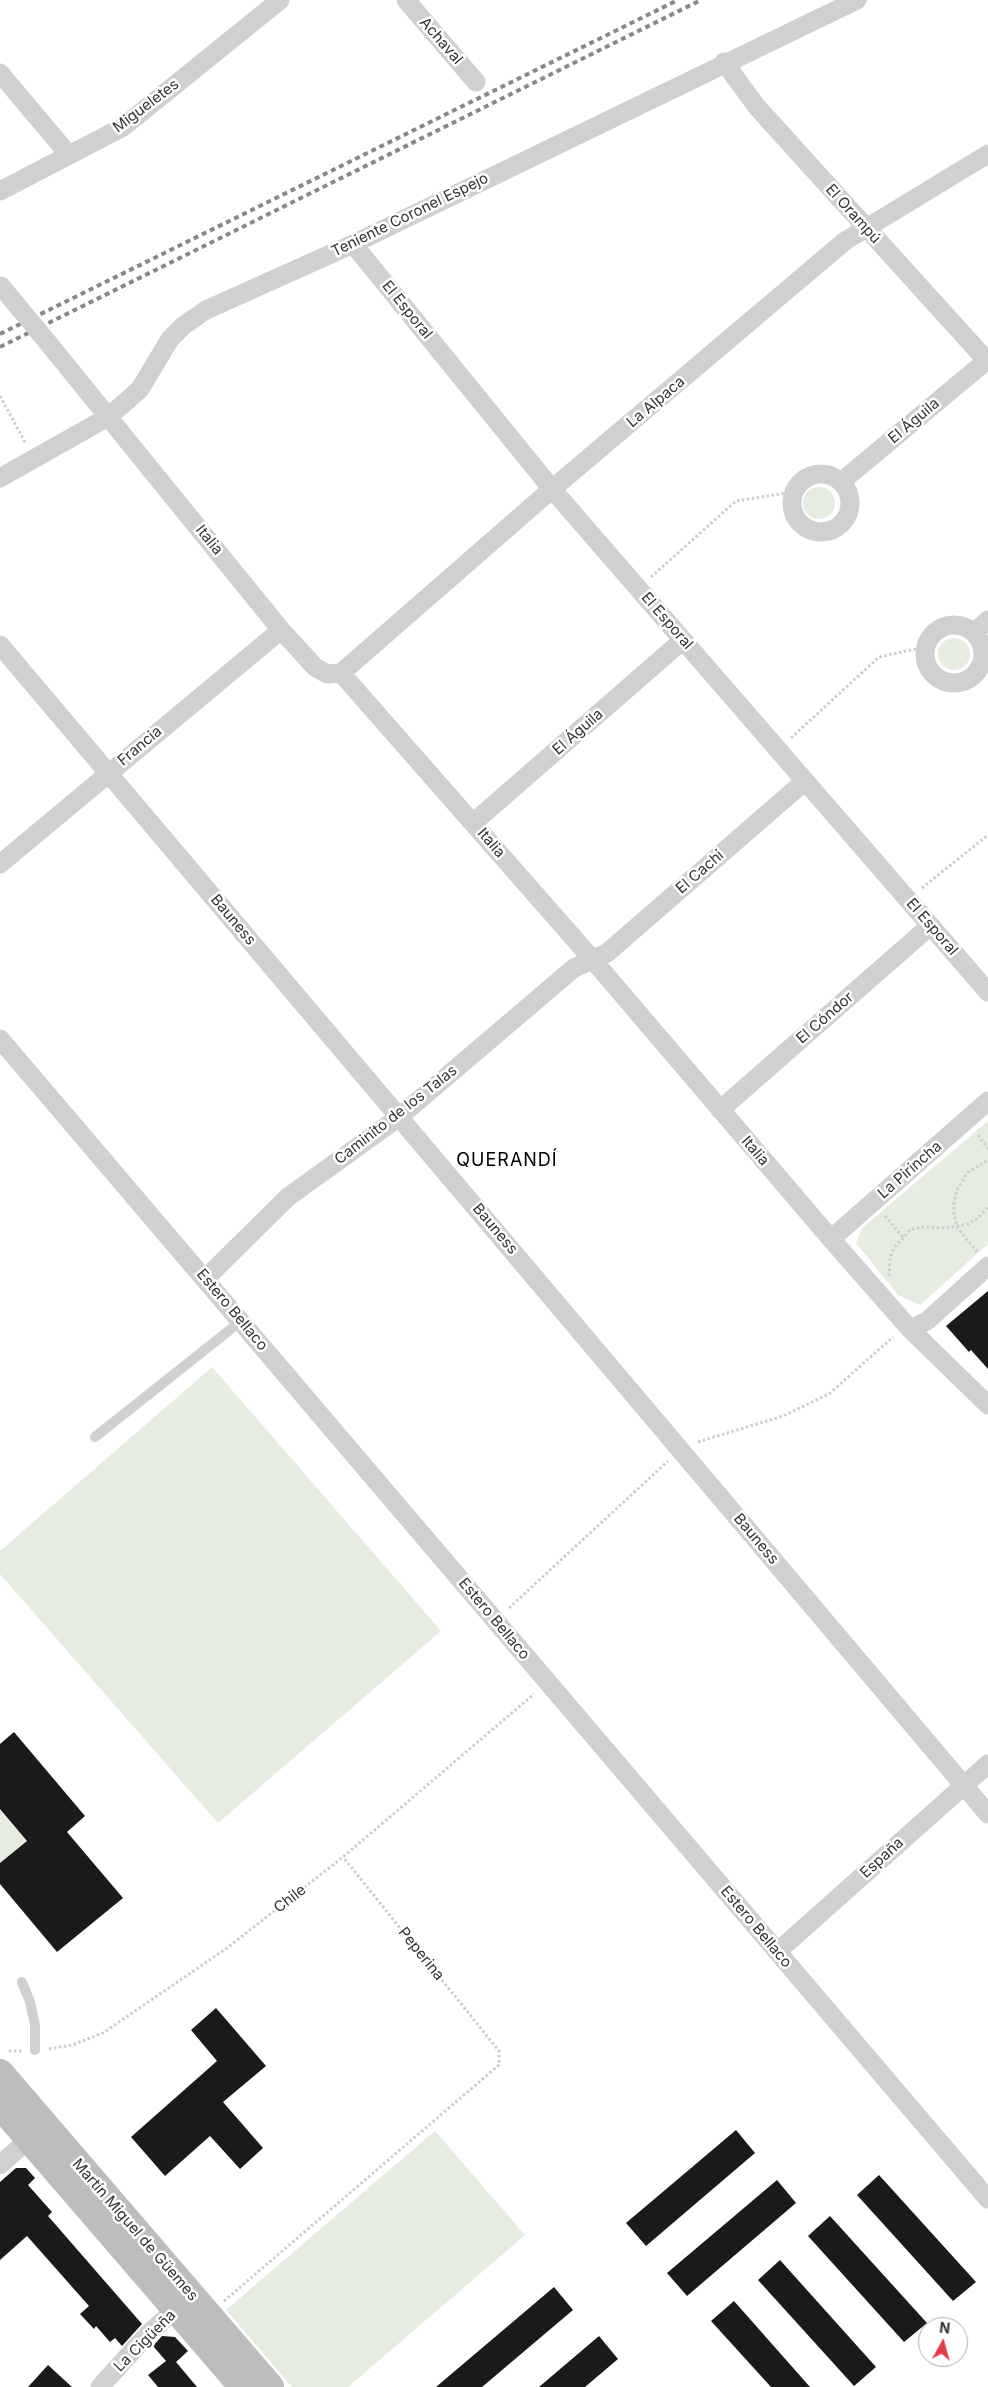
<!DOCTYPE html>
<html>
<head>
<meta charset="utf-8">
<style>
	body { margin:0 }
	#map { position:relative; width:988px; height:2387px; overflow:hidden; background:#fff; font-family:Inter,sans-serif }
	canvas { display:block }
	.north { position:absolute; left:918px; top:2317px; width:50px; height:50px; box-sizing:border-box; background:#fff; border:1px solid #adadad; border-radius:50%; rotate:7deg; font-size:14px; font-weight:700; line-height:20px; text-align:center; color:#333 }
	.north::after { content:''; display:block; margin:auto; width:18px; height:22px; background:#e63946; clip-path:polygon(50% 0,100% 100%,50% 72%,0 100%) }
</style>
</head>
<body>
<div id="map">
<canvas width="988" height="2387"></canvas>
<div class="north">N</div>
</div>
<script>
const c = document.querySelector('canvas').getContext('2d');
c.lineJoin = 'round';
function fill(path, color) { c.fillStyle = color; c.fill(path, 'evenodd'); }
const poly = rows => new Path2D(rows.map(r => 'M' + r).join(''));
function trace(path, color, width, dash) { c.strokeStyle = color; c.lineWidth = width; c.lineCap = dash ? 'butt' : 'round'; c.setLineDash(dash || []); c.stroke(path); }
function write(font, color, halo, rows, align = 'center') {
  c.font = font + ' Inter,sans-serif'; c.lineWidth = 5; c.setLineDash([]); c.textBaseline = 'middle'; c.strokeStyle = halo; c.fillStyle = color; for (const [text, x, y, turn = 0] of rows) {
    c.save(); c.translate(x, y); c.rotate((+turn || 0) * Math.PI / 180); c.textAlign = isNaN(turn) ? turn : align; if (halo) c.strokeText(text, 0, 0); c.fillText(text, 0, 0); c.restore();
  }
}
fill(poly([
	'803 503a16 16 0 1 1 32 0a16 16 0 1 1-32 0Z',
	'938 654a16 16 0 1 1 32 0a16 16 0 1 1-32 0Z',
	[988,1121,988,1244,920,1305,898,1295,856,1243,862,1228],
	[212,1367,441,1631,218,1823,0,1574,0,1551],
	[0,1809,27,1841,0,1863],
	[435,2131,525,2235,348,2387,292,2387,226,2310]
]), '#e6ecdf');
fill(poly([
	[988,1291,988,1369,971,1350,969,1352,946,1326],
	[14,1732,85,1816,67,1832,123,1898,57,1952,0,1884,0,1863,27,1841,0,1809,0,1744],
	[216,2008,266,2066,223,2102,263,2148,240,2169,210,2136,165,2176,131,2137,217,2061,191,2030],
	[736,2130,755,2153,646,2246,626,2223],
	[16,2168,26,2168,35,2178,28,2185,52,2212,48,2216,142,2324,122,2346,115,2338,110,2342,96,2326,94,2329,80,2314,89,2306,27,2236,0,2260,0,2182],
	[879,2175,976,2282,953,2301,857,2195],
	[777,2180,796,2203,687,2296,667,2273],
	[830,2216,927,2323,904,2342,808,2236],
	[780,2260,876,2367,854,2386,758,2280],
	[554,2287,573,2310,482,2387,436,2387],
	[734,2301,810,2387,771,2387,711,2321],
	[162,2336,175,2337,188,2351,176,2362,197,2387,158,2387,148,2375,166,2361,153,2346],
	[599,2336,618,2359,585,2387,539,2387],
	[48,2365,72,2387,28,2387]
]), '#1a1a1a');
trace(poly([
	[0,396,26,444],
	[651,577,736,501,793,492],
	[791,738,879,657,925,647],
	[922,888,988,835],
	[978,1135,988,1149],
	[885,1216,903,1237],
	[977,1252,957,1227,954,1215,954,1204,956,1192,967,1173,988,1160],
	[889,1276,890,1258,894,1248,910,1230,921,1227,946,1228,968,1224,978,1218,988,1207],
	[698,1442,783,1416,829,1394,893,1337],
	[509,1608,668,1461],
	[49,2049,72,2045,103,2033,227,1948,343,1857,534,1694],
	[9,2051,23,2051],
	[224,2301,499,2065,499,2051,343,1857]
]), '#cdcdcd', 3, [2.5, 2.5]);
trace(poly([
	[95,1437,241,1321],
	[22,1982,30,2002,35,2025,35,2050]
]), '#d0d0d0', 10);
trace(poly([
	[406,0,476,82],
	[724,62,757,107,988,362],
	[0,73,69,155],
	[0,191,123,127,280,0],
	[353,244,552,489,988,992],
	[49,344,281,630,315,667,327,674,341,673],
	'792 503a29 29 0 1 1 58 0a29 29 0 1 1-58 0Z',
	[0,478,108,417,129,399,140,389,170,339,183,326,206,310,353,244,857,0],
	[841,482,986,361],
	'925 654a29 29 0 1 1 58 0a29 29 0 1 1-58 0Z',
	[974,633,988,620],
	[0,645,988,1814],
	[341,673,593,960,831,1239,910,1329,988,1405],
	[341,673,552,489,845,241,988,154],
	[473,823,683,640],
	[0,864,281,630],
	[0,1039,988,2199],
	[720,1110,930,926],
	[831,1239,988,1101],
	[205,1279,288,1197,399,1117,574,968,607,953,805,781],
	[910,1329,927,1321,988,1266],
	[777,1952,988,1764],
	[0,2165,38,2131],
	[100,2387,148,2334,185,2301]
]), '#d0d0d0', 19);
trace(poly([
	[0,2073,270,2387],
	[0,2105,243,2387]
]), '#bdbdbd', 28);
trace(poly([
	[0,334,678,0],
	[0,347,701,0]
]), '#888', 4, [5, 4]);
trace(poly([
	[1,286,49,344]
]), '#d0d0d0', 19);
write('15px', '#333', '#fff', [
	["Achaval",441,41,49],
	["Migueletes",146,106,-37],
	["El Orampú",853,214,48],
	["Teniente Coronel Espejo",410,215,-26],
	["El Esporal",407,310,51],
	["La Alpaca",656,402,-40],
	["El Águila",914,421,-40],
	["Italia",209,540,51],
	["El Esporal",667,621,49],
	["El Águila",578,732,-41],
	["Francia",140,746,-40],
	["Italia",491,843,49],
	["El Cachi",700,872,-41],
	["Bauness",233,920,50],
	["El Esporal",932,927,49],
	["El Cóndor",825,1018,-41],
	["Caminito de los Talas",396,1115,-38],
	["Italia",755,1151,49],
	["La Pirincha",910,1170,-41],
	["Bauness",495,1229,50],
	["Estero Bellaco",232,1310,50],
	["Bauness",756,1539,50],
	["Estero Bellaco",494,1619,50],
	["España",882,1858,-42],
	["Chile",290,1899,-38],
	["Estero Bellaco",756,1927,50],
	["Peperina",421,1954,51],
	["Martín Miguel de Güemes",135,2230,49],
	["La Cigüeña",145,2341,-45]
]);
c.letterSpacing = '1px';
write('18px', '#000', '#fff', [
	["QUERANDÍ",507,1161]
]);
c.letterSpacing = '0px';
</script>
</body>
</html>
